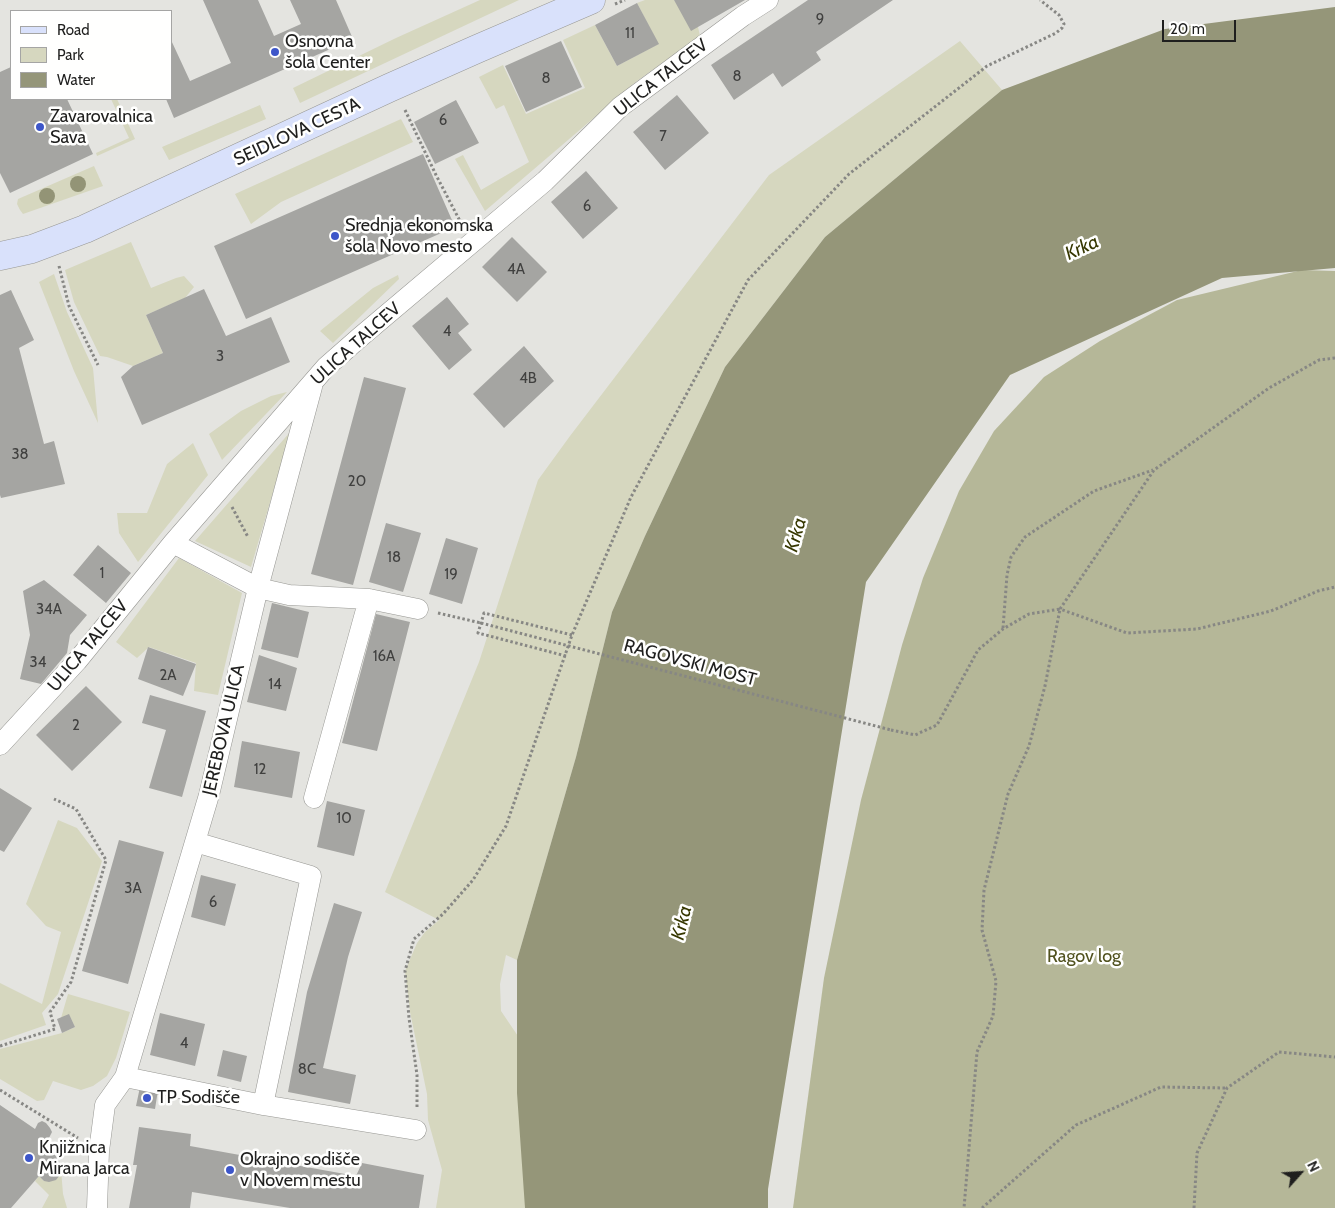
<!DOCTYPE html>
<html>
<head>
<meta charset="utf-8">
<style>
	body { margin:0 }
	#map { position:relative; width:1335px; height:1208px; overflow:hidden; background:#e4e4e0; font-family:Cabin,sans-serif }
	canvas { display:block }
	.legend { position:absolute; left:10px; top:10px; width:162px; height:90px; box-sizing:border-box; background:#fffffe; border:1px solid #a5a5a4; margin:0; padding:6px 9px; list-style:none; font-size:15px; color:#1f1f1e }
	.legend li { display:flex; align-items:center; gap:10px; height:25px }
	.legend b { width:25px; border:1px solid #a5a5a4 }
	.north { position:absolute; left:1275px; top:1148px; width:50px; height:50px; -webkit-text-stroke:4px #fffffe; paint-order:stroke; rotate:64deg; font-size:14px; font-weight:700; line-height:20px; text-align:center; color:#1f1f1e }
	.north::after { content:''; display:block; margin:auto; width:18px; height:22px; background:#1f1f1e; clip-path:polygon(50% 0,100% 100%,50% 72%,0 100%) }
	.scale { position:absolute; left:1162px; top:20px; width:74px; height:22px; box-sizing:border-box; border:2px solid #1f1f1e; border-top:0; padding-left:6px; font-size:15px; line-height:18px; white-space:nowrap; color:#1f1f1e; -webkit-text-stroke:4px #fffffe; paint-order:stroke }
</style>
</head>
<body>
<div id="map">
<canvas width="1335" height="1208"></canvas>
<ul class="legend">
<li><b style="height:6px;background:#d9e1fb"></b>Road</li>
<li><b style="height:14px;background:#d6d7bf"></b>Park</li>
<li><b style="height:14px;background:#959679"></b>Water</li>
</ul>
<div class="north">N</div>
<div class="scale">20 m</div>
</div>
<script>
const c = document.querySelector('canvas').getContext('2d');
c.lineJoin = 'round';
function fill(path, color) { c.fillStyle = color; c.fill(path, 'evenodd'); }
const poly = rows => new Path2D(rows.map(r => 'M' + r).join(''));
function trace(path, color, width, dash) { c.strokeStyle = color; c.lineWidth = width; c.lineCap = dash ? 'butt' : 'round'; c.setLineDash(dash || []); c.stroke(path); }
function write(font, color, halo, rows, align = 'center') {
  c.font = font + ' Cabin,sans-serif'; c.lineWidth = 5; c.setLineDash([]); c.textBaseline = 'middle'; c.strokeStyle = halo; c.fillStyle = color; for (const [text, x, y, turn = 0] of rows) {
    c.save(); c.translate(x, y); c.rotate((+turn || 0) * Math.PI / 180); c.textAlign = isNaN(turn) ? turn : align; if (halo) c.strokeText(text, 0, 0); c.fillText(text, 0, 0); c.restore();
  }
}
fill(poly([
	[480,0,519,0,300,103,293,88,396,38],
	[645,0,674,0,698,27,700,36,637,81,485,211,455,159,463,155,481,190,529,162,504,105,496,109,479,77,503,65,526,114,585,88,563,40,595,25,617,66,658,44,637,3],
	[960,41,1002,90,825,237,725,367,645,536,612,612,576,757,517,960,506,955,500,984,501,1011,522,1042,528,1208,436,1208,442,1170,428,1120,427,1094,410,1012,405,971,417,943,425,932,439,920,385,892,479,662,538,480,570,436,769,175],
	[111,99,117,99,135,139,97,156,96,153,129,138],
	[260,105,266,119,169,160,162,147],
	[401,119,413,142,281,202,251,224,235,194],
	[94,166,103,186,23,214,20,210,17,204,18,199],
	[131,242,151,288,176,278,184,276,194,287,185,298,146,315,163,353,133,366,107,357,100,356,74,302,65,270],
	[54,274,67,312,93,368,98,423,74,371,39,282],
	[398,275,399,279,333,343,320,331,373,288],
	[287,392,222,460,209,434,241,411,271,396],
	[291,431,251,567,195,541],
	[193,443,208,475,138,562,119,533,117,513,147,513,167,464],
	[179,558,242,593,218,695,194,691,196,663,149,647,137,658,116,642],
	[58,820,77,828,102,861,58,994,42,1013,46,1025,0,1041,0,983,42,1004,61,932,46,926,26,904],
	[68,994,130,1012,116,1058,107,1076,93,1086,81,1090,53,1081,44,1100,37,1101,0,1079,0,1049,62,1033,75,1027,69,1015,61,1018],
	[61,1169,63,1194,67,1208,42,1208,49,1195,35,1181,39,1176,44,1181]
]), '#d6d7bf');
fill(poly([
	[1302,270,1335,271,1335,1208,793,1208,824,978,861,800,902,645,923,578,959,491,994,431,1044,377,1100,341,1177,300]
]), '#b5b798');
fill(poly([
	[1335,7,1335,268,1222,278,1010,375,866,582,768,1189,768,1208,525,1208,517,1093,517,960,576,757,612,612,645,536,725,367,825,237,1002,90,1165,29]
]), '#959679');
fill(poly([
	[203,0,258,0,274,36,301,24,290,0,336,0,353,39,174,118,166,99,171,99,171,40,190,81,231,63],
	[674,0,745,0,691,31],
	[808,0,893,0,816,52,821,60,782,87,773,73,734,100,711,65],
	[637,3,659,44,617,66,595,25],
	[561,41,582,87,526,112,505,66],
	[11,67,11,99,67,99,93,154,10,193,0,173,0,72],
	[677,95,709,133,665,170,633,132],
	[456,100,479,143,435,164,414,122],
	[423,154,455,227,246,319,214,246],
	[586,171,618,208,583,239,551,202],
	[512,237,547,272,517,302,482,267],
	[204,289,226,336,271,317,290,362,142,425,121,377,133,366,163,353,146,315],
	[11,290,34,340,19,348,44,444,54,441,65,484,1,498,0,495,0,295],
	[447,297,469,324,458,333,472,350,449,370,412,326],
	[524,346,554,381,504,428,473,394],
	[364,377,406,388,353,585,311,574],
	[386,523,421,533,403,592,369,582],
	[446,538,478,548,462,604,429,594],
	[98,545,131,573,106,603,73,575],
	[44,580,87,615,70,635,67,653,41,684,20,679,30,635,23,591],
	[272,603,309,612,298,658,261,649],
	[376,614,410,622,377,751,342,743],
	[148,647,196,664,183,696,138,679],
	[259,655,297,668,286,711,247,702],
	[86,686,122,722,72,771,36,735],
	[150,695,206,711,182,797,149,788,166,730,142,723],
	[242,741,300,752,292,798,234,787],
	[0,788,32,808,4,852,0,850],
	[327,801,365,810,354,856,317,847],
	[119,840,164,852,128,984,82,971],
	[201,875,236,884,225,926,191,917],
	[334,903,362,912,348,957,323,1068,356,1075,350,1104,288,1092,307,992],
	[160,1013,205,1024,195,1066,150,1055],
	[69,1014,75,1027,62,1033,57,1019],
	[223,1050,247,1056,241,1082,217,1076],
	[140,1087,158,1090,155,1109,136,1106],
	[0,1105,35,1129,38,1123,42,1121,46,1123,50,1128,52,1132,48,1140,42,1143,46,1151,50,1152,55,1155,59,1161,61,1169,60,1175,56,1180,49,1182,44,1181,39,1176,11,1208,0,1208],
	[139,1127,191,1134,190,1146,356,1176,362,1163,424,1175,419,1208,290,1208,192,1192,190,1208,129,1208,137,1165,133,1165]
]), '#a5a5a2');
const street = poly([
	[173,543,258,588,289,595,369,599,418,609],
	[0,745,77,661,173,543,326,367,359,338,545,181,620,107,743,16,768,0],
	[314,798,369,599],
	[195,842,311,876,263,1105],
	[125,1077,263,1105,416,1130],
	[97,1208,99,1151,105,1105,125,1077,209,795,258,588,312,387]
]);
const secondary = poly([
	[0,256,32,249,85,229,389,88,477,49,591,0]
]);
trace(street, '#979793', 21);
trace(secondary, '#979793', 29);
trace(poly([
	[615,4,625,0],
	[405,110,436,175,461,223],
	[59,266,69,306,98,365],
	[1335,358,1319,360,1269,388,1154,470,1060,609,1127,633,1197,629,1271,611,1318,591,1335,587],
	[232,507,248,537],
	[438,613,481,623],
	[1003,628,1007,575,1011,557,1025,537,1094,491,1153,470],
	[566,656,478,633,484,613,572,635],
	[891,730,915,735,937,725,978,650,1003,629,1029,614,1060,609,1045,686,1029,746,1008,794,984,890,982,930,996,981,993,1016,977,1052,964,1208],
	[0,1046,55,1029,50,1012,71,982,106,860,76,809,54,799],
	[0,1090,78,1138],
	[417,1107,417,1075,409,1018,405,971,414,939,443,914,473,880,506,826,572,635,631,497,748,280,849,174,987,66,1056,33,1062,28,1064,24,1059,15,1040,0],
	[982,1208,1076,1125,1161,1087,1227,1088],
	[1194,1208,1197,1153,1227,1088,1279,1052,1335,1057]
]), '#878784', 3, [2.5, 2.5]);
trace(street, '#fff', 20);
trace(secondary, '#d9e1fb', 28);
trace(poly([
	[481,623,891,730]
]), '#878784', 3, [2.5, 2.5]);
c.fillStyle = '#939476';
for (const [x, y] of [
	[78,184],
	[47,196]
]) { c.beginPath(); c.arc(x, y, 8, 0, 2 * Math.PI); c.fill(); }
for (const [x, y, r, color] of [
	[275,52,5,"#3d56c9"],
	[40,127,5,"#3d56c9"],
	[335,236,5,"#3d56c9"],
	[147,1098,5,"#3d56c9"],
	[29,1158,5,"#3d56c9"],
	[230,1170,5,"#3d56c9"]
]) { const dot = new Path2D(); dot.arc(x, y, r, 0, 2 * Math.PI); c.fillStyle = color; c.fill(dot); trace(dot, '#fffffe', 2); }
write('15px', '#40403f', null, [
	["9",820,20],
	["11",630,34],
	["8",737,77],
	["8",546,79],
	["6",443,121],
	["7",663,137],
	["6",587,207],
	["4A",516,270],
	["4",447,332],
	["3",220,357],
	["4B",528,379],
	["38",20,455],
	["20",357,482],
	["18",394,558],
	["1",102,574],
	["19",451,575],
	["34A",49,610],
	["16A",384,657],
	["34",38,663],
	["2A",168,676],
	["14",275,685],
	["2",76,726],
	["12",260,770],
	["10",344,819],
	["3A",133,889],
	["6",213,903],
	["4",184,1044],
	["8C",307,1070]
]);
write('18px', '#1f1f1e', '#fffffe', [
	["Osnovna",285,42],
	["šola Center",285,63],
	["Zavarovalnica",50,117],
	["Sava",50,138],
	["Srednja ekonomska",345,226],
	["šola Novo mesto",345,247],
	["TP Sodišče",157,1098],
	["Knjižnica",39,1148],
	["Mirana Jarca",39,1169],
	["Okrajno sodišče",240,1160],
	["v Novem mestu",240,1181]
], 'left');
write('18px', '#1f1f1e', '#fffffe', [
	["ULICA TALCEV",661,78,-38],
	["SEIDLOVA CESTA",297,132,-25],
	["ULICA TALCEV",356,344,-42],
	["ULICA TALCEV",88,646,-50],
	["RAGOVSKI MOST",690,663,15],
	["JEREBOVA ULICA",224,730,-77]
]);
write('18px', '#51521f', '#fffffe', [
	["Ragov log",1084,957]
]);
write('italic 19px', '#363700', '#fffffe', [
	["Krka",1082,248,-25],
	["Krka",796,535,-74],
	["Krka",682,923,-76]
]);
</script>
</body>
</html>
